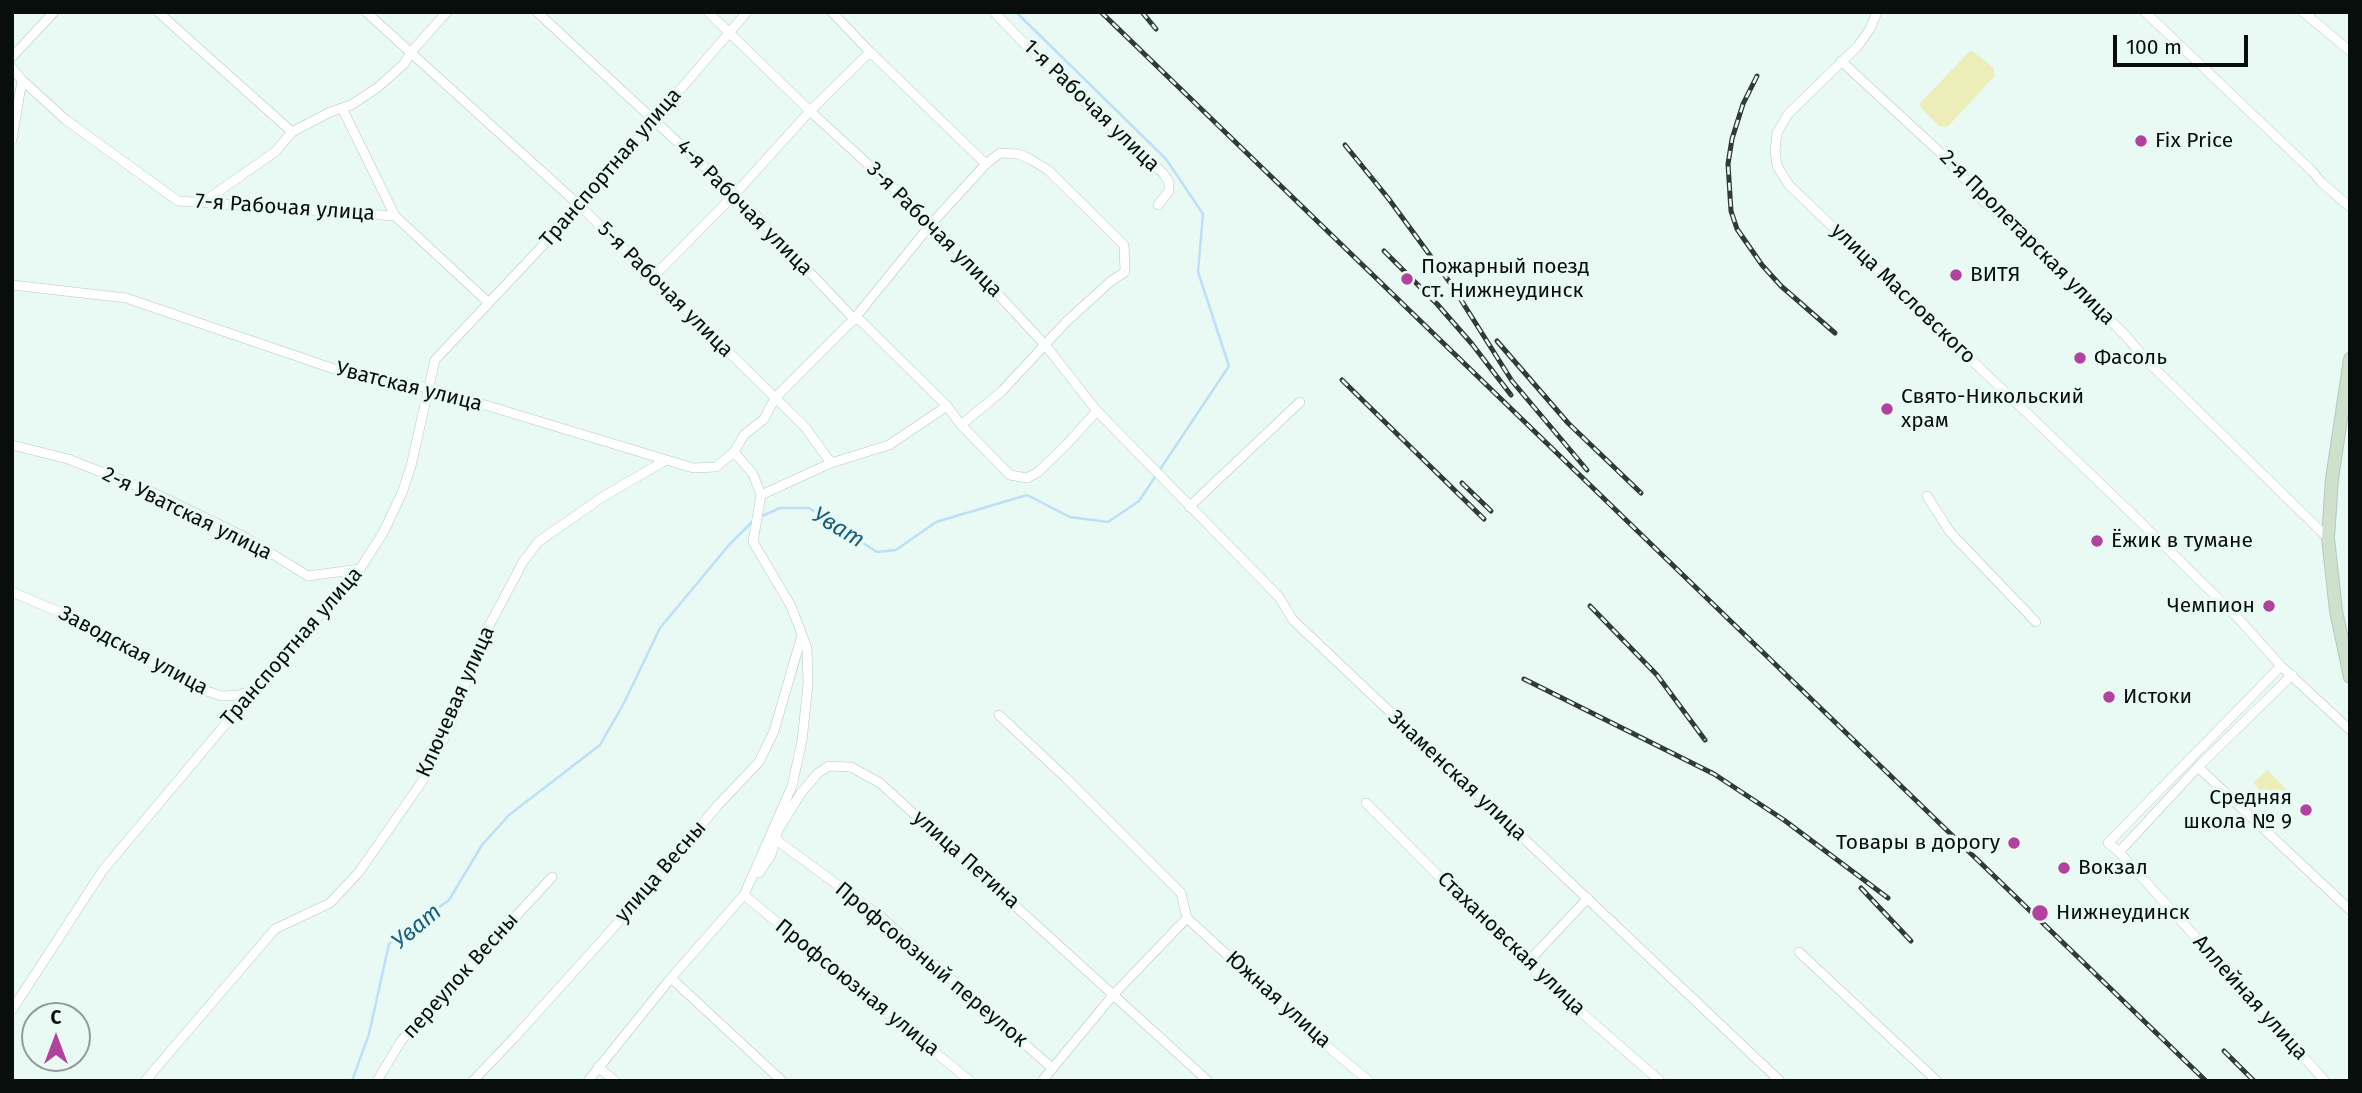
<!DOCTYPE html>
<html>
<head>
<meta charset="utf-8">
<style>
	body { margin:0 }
	#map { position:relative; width:2362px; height:1093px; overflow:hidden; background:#e9faf4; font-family:"Fira Sans",sans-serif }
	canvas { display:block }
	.frame { position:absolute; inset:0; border:14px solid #080e0c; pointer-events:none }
	.north { position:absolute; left:21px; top:1002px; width:70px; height:70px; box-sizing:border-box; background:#e9faf4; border:2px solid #8f9c97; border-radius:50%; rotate:0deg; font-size:19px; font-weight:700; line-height:28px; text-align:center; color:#080e0c }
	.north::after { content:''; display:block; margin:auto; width:24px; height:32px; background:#b2429f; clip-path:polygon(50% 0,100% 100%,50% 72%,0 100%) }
	.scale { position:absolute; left:2113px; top:35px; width:135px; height:32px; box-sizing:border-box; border:4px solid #080e0c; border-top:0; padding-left:9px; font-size:21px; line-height:24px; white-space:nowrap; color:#080e0c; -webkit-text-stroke:5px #e9faf4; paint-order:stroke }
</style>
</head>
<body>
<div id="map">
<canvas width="2362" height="1093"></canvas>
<div class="frame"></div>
<div class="north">С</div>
<div class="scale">100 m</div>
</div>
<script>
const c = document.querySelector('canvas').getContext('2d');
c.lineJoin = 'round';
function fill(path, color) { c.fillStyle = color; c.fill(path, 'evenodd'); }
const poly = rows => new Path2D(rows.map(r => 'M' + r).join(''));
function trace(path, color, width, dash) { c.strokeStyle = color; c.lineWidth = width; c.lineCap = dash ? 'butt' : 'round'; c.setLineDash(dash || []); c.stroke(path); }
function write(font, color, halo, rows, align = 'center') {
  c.font = font + ' "Fira Sans",sans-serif'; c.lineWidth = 7; c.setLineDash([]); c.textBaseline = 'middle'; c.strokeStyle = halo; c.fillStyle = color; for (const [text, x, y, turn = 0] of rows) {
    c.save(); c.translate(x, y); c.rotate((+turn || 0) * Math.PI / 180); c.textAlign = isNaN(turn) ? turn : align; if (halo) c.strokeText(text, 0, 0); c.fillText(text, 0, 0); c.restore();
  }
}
fill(poly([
	[1972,51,1993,67,1994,77,1950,124,1946,127,1939,126,1921,108,1920,103,1969,52],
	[2267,770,2290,793,2276,806,2253,783]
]), '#ecedb8');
trace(poly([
	[760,517,780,508,809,508,877,552,896,550,936,522,1027,495,1070,517,1108,522,1139,501,1229,366,1198,272,1203,214,1166,159,1016,12],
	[352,1081,369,1034,389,944,449,900,482,845,509,815,600,745,624,703,660,628,729,545,754,520]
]), '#bde0f8', 2.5);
const street = poly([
	[158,12,292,132],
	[366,12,580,206,805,427,831,463],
	[537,12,751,210,854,319,860,320,947,406,961,425,1010,475,1027,478,1038,472,1066,445,1097,411],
	[708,12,810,111,932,223,1046,346,1097,411,1279,597,1293,620,1780,1081],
	[832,12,870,52,986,164,1000,153,1018,154,1030,159,1048,170,1124,245,1125,272,1111,281,1067,321,1001,392,961,425],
	[994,12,1056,76,1163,173,1169,182,1169,191,1158,205],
	[1877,12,1870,29,1858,46,1788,114,1777,133,1775,151,1777,166,1789,185,2125,507,2237,617,2281,666,2350,730],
	[2145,12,2312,171,2321,182,2350,207],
	[2303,12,2350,51],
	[12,57,54,12],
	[1841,61,1944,156,1969,183,1980,198,2088,298,2126,336,2148,362,2328,538],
	[12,68,22,80,66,120,178,201,395,216],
	[342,108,395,216,489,303],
	[12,140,22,80],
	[203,202,275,152,292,132,330,112,351,105,377,88,404,64,411,52,447,12],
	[653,277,734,195,810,111,870,52],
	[12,285,126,298,352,375,429,388,693,468,716,467,734,452,744,435,764,419,775,398,854,319,932,223,986,164],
	[12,445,68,459,150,491,243,536,308,576,360,569],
	[761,495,831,463,889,445,947,406],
	[1927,496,1950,532,2036,622],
	[1189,507,1300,402],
	[12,592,64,614,200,689,222,696,239,695,253,690],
	[2281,666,2108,843,2119,852,2325,1081],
	[999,715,1066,778,1181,893,1187,918],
	[2198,767,2350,910],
	[1366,803,1526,964,1660,1081],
	[775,839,880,916,1052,1068],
	[2119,852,2198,767,2292,675],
	[759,873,771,855,778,830,801,793,818,773,829,766,851,767,880,783,1208,1081],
	[744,895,970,1081],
	[1187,918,1315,1036,1369,1081],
	[1799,952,1937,1081],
	[1526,964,1588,898],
	[671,978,782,1081],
	[12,1010,103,870,255,689,360,569,383,533,402,493,411,466,435,360,580,206,747,12],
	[598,1067,615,1081],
	[145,1081,275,929,330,903,359,872,428,773,450,726,482,639,523,562,538,542,601,498,666,460],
	[377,1081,401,1041,552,877],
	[473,1081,515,1037,642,896,718,805,759,762,774,731,802,635],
	[588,1081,671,978,744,895,792,786,802,741,808,684,807,648,791,606,753,542,761,495,753,474,734,452],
	[1042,1081,1114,994,1187,918]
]);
const secondary = poly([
	[2350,359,2332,479,2328,538,2336,611,2350,677]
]);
trace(street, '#b6c7c1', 10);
trace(secondary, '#b6c7c1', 14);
trace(street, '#fff', 9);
trace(secondary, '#cfe1cb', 12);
const rail = poly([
	[1101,12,2206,1081],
	[1142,12,1156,29],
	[1757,76,1743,104,1732,139,1728,164,1731,211,1737,229,1762,265,1781,286,1835,333],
	[1345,145,1388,198,1451,284,1512,381,1587,470],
	[1384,251,1437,304,1472,344,1511,395],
	[1497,341,1568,423,1641,493],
	[1342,380,1484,519],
	[1462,483,1491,511],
	[1590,606,1657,675,1705,740],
	[1524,679,1714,774,1784,820,1888,898],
	[1861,888,1911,941],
	[2224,1051,2254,1081]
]);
trace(rail, '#323a37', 5);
trace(rail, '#e9faf4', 2.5, [8]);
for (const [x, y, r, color] of [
	[2141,141,7,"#b2429f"],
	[1956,275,7,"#b2429f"],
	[1407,279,7,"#b2429f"],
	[2080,358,7,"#b2429f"],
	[1887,409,7,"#b2429f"],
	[2097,541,7,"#b2429f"],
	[2269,606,7,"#b2429f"],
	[2109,697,7,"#b2429f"],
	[2306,810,7,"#b2429f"],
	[2014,843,7,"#b2429f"],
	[2064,868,7,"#b2429f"],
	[2040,913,9,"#b2429f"]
]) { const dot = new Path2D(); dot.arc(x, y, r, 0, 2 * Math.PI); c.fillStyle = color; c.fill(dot); trace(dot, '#e9faf4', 2.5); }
write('21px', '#080e0c', '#e9faf4', [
	["1-я Рабочая улица",1091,106,44],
	["Транспортная улица",611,168,-49],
	["7-я Рабочая улица",285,208,4],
	["4-я Рабочая улица",744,208,45],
	["3-я Рабочая улица",934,230,45],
	["2-я Пролетарская улица",2027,238,45],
	["5-я Рабочая улица",665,290,45],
	["улица Масловского",1903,294,44],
	["Уватская улица",409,387,14],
	["2-я Уватская улица",187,514,26],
	["Транспортная улица",292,647,-49],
	["Заводская улица",133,651,28],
	["Ключевая улица",456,702,-66],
	["Знаменская улица",1457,776,43],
	["улица Петина",966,860,42],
	["улица Весны",661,872,-49],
	["Стахановская улица",1511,944,44],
	["Профсоюзный переулок",931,965,40],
	["переулок Весны",461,976,-48],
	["Профсоюзная улица",857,988,39],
	["Аллейная улица",2250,998,48],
	["Южная улица",1278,1000,42]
]);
write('21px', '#080e0c', '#e9faf4', [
	["Fix Price",2155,141],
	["Пожарный поезд",1421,267],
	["ст. Нижнеудинск",1421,291],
	["ВИТЯ",1970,275],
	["Фасоль",2094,358],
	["Свято-Никольский",1901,397],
	["храм",1901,421],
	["Ёжик в тумане",2111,541],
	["Чемпион",2255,606,"right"],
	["Истоки",2123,697],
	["Средняя",2292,798,"right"],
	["школа № 9",2292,822,"right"],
	["Товары в дорогу",2000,843,"right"],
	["Вокзал",2078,868],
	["Нижнеудинск",2056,913]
], 'left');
write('italic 23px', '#175e83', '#e9faf4', [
	["Уват",838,528,31],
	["Уват",417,927,-40]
]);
</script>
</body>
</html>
